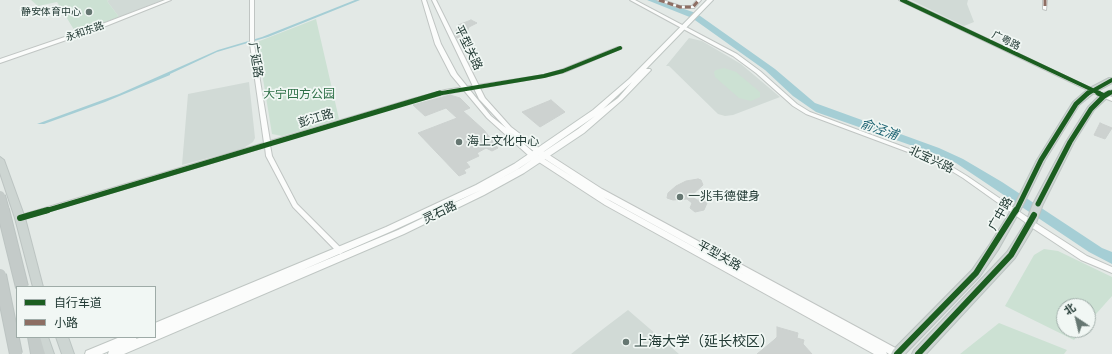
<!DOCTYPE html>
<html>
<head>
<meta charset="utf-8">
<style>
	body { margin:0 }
	#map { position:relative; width:1112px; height:354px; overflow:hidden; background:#e3e9e6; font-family:"Archivo Narrow","Noto Sans SC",sans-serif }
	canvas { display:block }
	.legend { position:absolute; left:16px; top:286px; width:140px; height:52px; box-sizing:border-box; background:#f1f7f4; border:1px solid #9eaba7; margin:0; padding:5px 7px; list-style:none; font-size:12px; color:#223a34 }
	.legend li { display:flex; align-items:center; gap:8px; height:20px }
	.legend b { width:20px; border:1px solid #9eaba7 }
	.north { position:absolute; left:1056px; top:298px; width:40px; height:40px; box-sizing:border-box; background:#f1f7f4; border:1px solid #9eaba7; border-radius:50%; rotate:325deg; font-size:11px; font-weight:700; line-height:16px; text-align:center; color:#223a34 }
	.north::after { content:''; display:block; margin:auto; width:14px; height:18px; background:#667772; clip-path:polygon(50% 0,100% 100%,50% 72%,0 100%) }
</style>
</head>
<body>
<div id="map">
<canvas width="1112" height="354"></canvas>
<ul class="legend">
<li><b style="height:5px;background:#1b5e20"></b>自行车道</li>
<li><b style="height:5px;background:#8d6e63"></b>小路</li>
</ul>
<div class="north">北</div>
</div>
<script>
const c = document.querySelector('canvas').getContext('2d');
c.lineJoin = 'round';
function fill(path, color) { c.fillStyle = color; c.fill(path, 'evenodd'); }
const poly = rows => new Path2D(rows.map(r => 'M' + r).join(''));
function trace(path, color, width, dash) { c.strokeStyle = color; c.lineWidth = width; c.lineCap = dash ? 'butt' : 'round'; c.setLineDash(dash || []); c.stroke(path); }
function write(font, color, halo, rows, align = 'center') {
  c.font = font + ' "Archivo Narrow","Noto Sans SC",sans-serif'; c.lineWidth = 3.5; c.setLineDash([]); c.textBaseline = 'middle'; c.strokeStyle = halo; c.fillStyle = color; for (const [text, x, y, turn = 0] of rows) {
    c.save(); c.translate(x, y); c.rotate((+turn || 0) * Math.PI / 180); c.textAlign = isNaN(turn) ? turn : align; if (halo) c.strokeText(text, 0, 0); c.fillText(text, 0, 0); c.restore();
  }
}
fill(poly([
	[109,0,163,0,119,17,107,1],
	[911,0,968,0,967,4,974,22,964,26],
	[689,38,702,41,741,64,780,97,733,115,725,116,718,114,669,66,666,66],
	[249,82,255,138,253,142,242,149,182,165,188,94],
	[628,310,679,354,571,354,603,329]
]), '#d1dad6');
fill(poly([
	[31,0,109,0,107,1,119,17,76,33,57,2,38,6],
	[316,19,339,119,282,136,272,134,257,42],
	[724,68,736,72,760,92,760,97,751,101,739,98,715,77,714,72,716,70],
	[1044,249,1058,251,1112,277,1112,296,1088,323,1088,306,1064,306,1064,330,1082,330,1074,340,1005,306,1034,255],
	[999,323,1067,350,1064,354,960,354]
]), '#cce1d3');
fill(poly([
	[355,0,360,0,268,37,217,52,170,74,170,75,105,102,44,124,37,124,119,94,218,50,262,37],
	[647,0,657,0,696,13,775,69,815,103,939,148,963,159,1002,182,1102,248,1112,252,1112,264,1089,252,956,163,933,153,816,112,793,96,765,70,692,18]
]), '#a5ced5');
const building = poly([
	[471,20,477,23,469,27,465,38,457,38,455,34,458,25,471,20],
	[450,95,460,98,470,108,463,111,484,130,498,148,492,151,486,148,477,153,479,156,466,162,470,167,464,170,466,173,459,176,418,133,457,118,446,108,425,116,413,105,450,95],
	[551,100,565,112,540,127,522,112,551,100],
	[1100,123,1112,128,1105,139,1094,135,1100,123],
	[698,179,701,180,703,185,691,196,697,200,704,201,707,203,704,210,695,212,690,208,692,203,687,199,673,200,667,198,668,193,676,186,686,181,698,179],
	[777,327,798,333,797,338,804,340,803,344,812,354,757,354,774,340,777,337,777,327]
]);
fill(building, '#cdd2d0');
trace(building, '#ccd1cf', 1);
const minor = poly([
	[250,0,254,0,254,44,270,141,412,99,445,90,544,75,561,70,618,47,620,47,622,48,565,72,544,77,445,94,416,101,270,145,272,156,297,204,342,249,343,251,342,253,340,254,338,253,293,207,266,156,265,147,20,220,18,220,17,218,18,216,264,143,250,44,250,0],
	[630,0,635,0,737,54,760,71,797,104,810,112,944,162,967,176,1033,221,1034,223,1033,225,1029,225,963,178,940,164,806,114,793,106,756,73,733,56,630,0],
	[657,0,663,0,680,6,692,6,697,0,701,0,694,8,680,8,657,0],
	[1043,0,1047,0,1046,10,1043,9,1043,0],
	[1104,94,1112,97,1112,101,1102,97,1101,96,1102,95,1104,94]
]);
const tertiary = poly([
	[165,0,171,0,101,28,0,63,0,59,97,26,165,0],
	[422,0,426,0,441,44,457,74,491,116,506,128,479,99,432,0,436,0,485,98,511,127,540,149,602,189,901,351,903,354,889,354,886,352,887,354,874,354,605,205,528,155,487,118,451,75,435,44,422,0],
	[510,132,536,153,574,178,532,151,510,132],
	[603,197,754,280,611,201,603,197],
	[1031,220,1087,256,1112,267,1112,273,1081,260,1028,225,1027,223,1028,221,1031,220]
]);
const secondary = poly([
	[707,0,713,0,646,69,650,69,651,70,622,100,584,133,524,173,484,195,404,234,124,354,108,354,109,351,102,354,85,354,86,351,120,337,137,337,136,339,142,337,155,337,155,323,386,227,476,185,514,164,593,110,629,79,707,0],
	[632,82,618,98,603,109,632,82],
	[595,116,578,129,518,169,489,185,520,168,595,116],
	[481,190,398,230,300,271,392,231,481,190],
	[899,0,906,0,1107,96,1104,98,1102,97,899,0]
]);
const primary = poly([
	[1109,78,1112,78,1112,83,1094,93,1079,105,1045,160,1022,207,998,250,980,276,905,354,891,354,893,350,972,270,990,244,1015,204,1037,160,1073,102,1088,89,1109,78],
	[1112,90,1112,95,1107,98,1094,110,1074,142,1043,204,1036,223,1015,258,926,354,912,354,914,350,1007,252,1026,222,1033,204,1066,142,1088,107,1101,94,1112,90],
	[0,157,4,160,25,218,43,287,33,287,15,218,0,173,0,157],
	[36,337,48,337,54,354,42,354,36,337],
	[56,337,68,337,74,354,62,354,56,337]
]);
const trunk = poly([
	[28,337,40,337,45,354,31,354,28,337]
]);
trace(minor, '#c0c5c3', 2);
trace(tertiary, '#c0c5c3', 2);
trace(secondary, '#bfc6c3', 2);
trace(primary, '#bcc4c2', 2);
trace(trunk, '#bcc4c2', 2);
fill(minor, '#fbfcfb');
fill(tertiary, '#fbfcfb');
fill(secondary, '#fbfcfb');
fill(primary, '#cdd5d2');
fill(trunk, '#c4cbc9');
trace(poly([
	[0,196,2,201]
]), '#c6cac9', 1.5, [8, 4]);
const trunkBridgeFar1 = poly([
	[0,196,4,211]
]);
const trunkBridge = poly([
	[3,210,22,287],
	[0,275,16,354]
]);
trace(trunkBridgeFar1, '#bcc4c2', 12, []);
trace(trunkBridge, '#bcc4c2', 14, []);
trace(trunkBridgeFar1, '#c4cbc9', 10);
trace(trunkBridge, '#c4cbc9', 12);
trace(poly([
	[659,0,680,7,693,7,699,0],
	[1045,0,1045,9]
]), '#8d6e63', 3, [6, 3]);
trace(poly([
	[902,0,1101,94],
	[436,94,544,76,563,71,620,48],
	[1087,94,1112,80],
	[1107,94,1112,92]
]), '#1b5e20', 4);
trace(poly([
	[1098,93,1104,96],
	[1038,204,1070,142,1091,109,1104,96,1109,93],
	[45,211,440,93],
	[1016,211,1041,160,1076,104,1088,93]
]), '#1b5e20', 5);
trace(poly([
	[20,218,48,210],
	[897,354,976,273,1016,210],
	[918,354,1011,255,1034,215]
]), '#1b5e20', 6);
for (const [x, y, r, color] of [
	[89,12,4,"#667772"],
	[459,142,4,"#667772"],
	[680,197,4,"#667772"],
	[626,342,4,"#667772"]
]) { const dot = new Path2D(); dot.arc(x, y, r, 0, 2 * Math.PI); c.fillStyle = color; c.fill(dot); trace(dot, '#f1f7f4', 1.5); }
write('10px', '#223a34', '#f1f7f4', [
	["静安体育中心",81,12]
], 'right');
write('10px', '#223a34', '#f1f7f4', [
	["永和东路",85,32,-19],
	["广粤路",1006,41,26]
]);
write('12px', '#223a34', '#f1f7f4', [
	["平型关路",468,48,64],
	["广延路",255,60,81],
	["彭江路",316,119,-17],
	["北宝兴路",931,160,25],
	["灵石路",440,213,-26],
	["广中路",1001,214,-61],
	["平型关路",719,256,29]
]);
write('12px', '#2e7047', '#f1f7f4', [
	["大宁四方公园",299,95]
]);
write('12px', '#223a34', '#f1f7f4', [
	["海上文化中心",467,142],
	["一兆韦德健身",688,197]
], 'left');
write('italic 13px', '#1f6574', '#f1f7f4', [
	["俞泾浦",879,130,19]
]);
write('14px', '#223a34', '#f1f7f4', [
	["上海大学（延长校区）",634,342]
], 'left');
</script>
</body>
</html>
